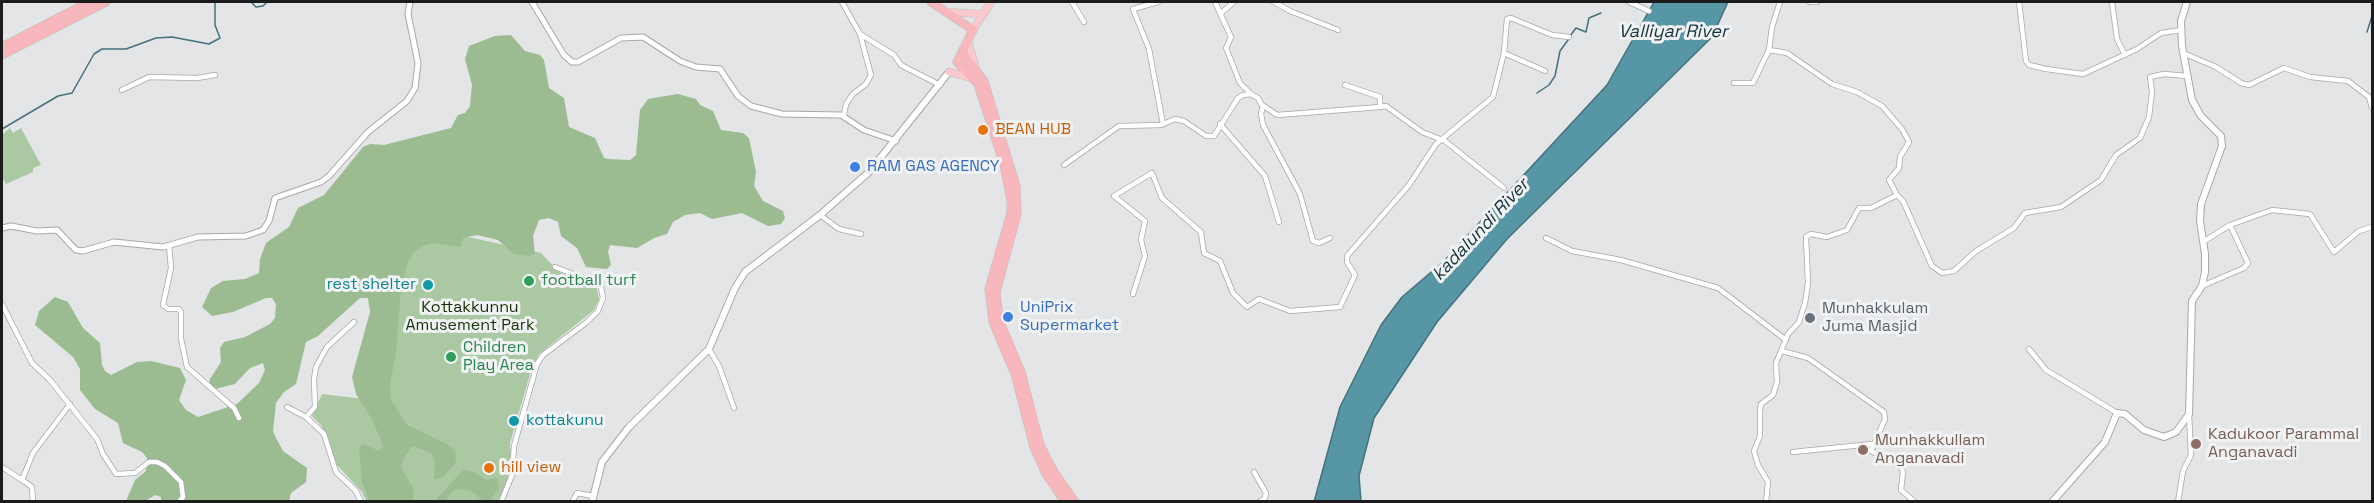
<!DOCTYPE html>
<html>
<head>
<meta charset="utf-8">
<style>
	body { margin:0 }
	#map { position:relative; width:2374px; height:503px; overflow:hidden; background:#e3e5e7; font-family:"Space Grotesk",sans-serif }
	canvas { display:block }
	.frame { position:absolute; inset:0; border:3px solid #1b1b1c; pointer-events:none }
</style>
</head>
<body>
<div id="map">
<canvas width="2374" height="503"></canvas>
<div class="frame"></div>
</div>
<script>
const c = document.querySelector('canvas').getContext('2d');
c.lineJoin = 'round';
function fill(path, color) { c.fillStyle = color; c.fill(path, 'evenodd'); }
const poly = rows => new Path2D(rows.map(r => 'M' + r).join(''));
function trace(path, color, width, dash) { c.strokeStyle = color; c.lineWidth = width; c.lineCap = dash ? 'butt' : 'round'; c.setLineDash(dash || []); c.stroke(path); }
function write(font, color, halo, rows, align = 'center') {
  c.font = font + ' "Space Grotesk",sans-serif'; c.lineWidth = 6; c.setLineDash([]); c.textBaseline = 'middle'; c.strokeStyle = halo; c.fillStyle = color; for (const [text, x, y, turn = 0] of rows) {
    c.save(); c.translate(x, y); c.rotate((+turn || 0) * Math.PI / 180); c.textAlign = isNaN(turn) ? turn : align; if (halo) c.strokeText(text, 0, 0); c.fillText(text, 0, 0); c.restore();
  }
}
fill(poly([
	[10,128,13,133,21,128,41,165,33,168,33,172,6,184,2,177,2,135],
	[441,231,541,253,559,272,590,282,597,289,599,299,594,310,539,354,532,367,510,443,512,471,499,501,366,501,362,492,335,463,321,425,312,416,322,394,372,400,404,250]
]), '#aac8a1');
fill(poly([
	[511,35,525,51,540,55,544,60,549,88,564,98,569,127,595,138,604,158,608,159,630,160,636,155,640,110,648,99,678,94,696,99,700,105,713,111,721,130,743,133,749,138,756,172,754,186,763,201,783,211,785,218,781,224,768,226,742,213,712,219,700,213,685,215,673,222,667,234,654,238,637,248,610,245,608,252,611,265,607,269,586,267,577,248,561,236,558,222,549,218,539,220,533,236,535,254,528,256,514,254,498,240,477,235,463,238,461,247,434,243,423,246,414,252,407,264,401,290,396,352,390,385,391,400,407,425,447,444,455,451,456,462,444,476,434,480,435,462,431,453,413,446,404,457,401,467,414,490,413,501,369,501,362,482,359,448,364,444,379,451,383,446,373,421,356,394,352,377,370,312,368,298,360,298,318,336,306,342,296,384,284,392,276,403,273,431,276,438,283,451,307,468,306,482,291,493,289,501,161,502,161,497,155,495,145,501,126,501,135,480,146,471,147,458,142,452,123,443,118,423,95,409,80,390,80,369,73,357,35,325,39,311,55,297,68,302,83,328,100,343,102,365,105,371,111,375,137,362,151,361,180,368,186,380,179,400,186,410,198,417,237,404,259,383,265,370,263,363,250,368,235,384,215,389,209,386,210,379,221,362,220,348,224,342,245,337,270,324,275,318,276,304,272,298,266,298,233,312,212,316,202,307,211,288,223,281,245,279,259,273,260,259,266,243,289,227,298,208,324,195,363,147,370,144,384,145,451,128,458,115,465,113,470,106,472,85,465,59,469,46,495,36],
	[463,470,474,472,486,480,497,478,499,488,489,501,484,501,471,491,459,489,453,491,445,501,435,501]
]), '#9bbb91');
const water = poly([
	[1654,2,1728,2,1712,37,1507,239,1437,322,1374,418,1359,476,1361,501,1314,502,1340,407,1381,325,1402,297,1443,262,1607,85,1654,2]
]);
fill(water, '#5796a5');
trace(water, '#45717c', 1.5);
trace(poly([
	[251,2,256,7,263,6,267,2],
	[2367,32,2372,16],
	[1570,36,1576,28,1586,32,1589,18,1601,13],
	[1537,93,1549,85,1555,76,1560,51,1568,40],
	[2,129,58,96,72,93,94,54,102,49,126,49,156,38,172,37,209,44,220,38,215,25,215,2]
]), '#45717c', 1.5);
const minor = poly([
	[842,2,860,34,871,75,866,84,853,94,846,104,844,115],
	[1072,2,1084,22],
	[1158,2,1133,9,1149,49,1163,124],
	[1215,2,1231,37,1226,48,1240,83,1251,94],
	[1274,2,1290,11,1338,30],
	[1629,2,1649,11],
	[1810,2,1817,2],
	[2019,2,2026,61,2029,65,2046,69,2083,74,2137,49,2161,33,2182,30],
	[2112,2,2117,39,2125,55],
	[1221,13,1234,2],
	[860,34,894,55,901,65,940,85],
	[1769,50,1772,27,1780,2],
	[1504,53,1545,71],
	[2183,53,2216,67,2241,83,2249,85,2284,68,2310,77,2348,81,2369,97,2372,108],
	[1734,83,1753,83,1769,50,1787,53,1832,84,1857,92,1882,106,1902,129,1909,142,1900,157,1899,168,1889,180,1897,195,1871,208,1859,208,1847,230,1827,237,1811,234,1806,237,1808,283,1805,303,1799,322,1788,334,1776,363,1777,382,1773,395,1761,404,1760,411,1760,436,1754,451,1758,465,1768,482,1766,502],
	[1345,85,1380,97,1380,107,1386,106,1422,132,1445,141,1504,188],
	[122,90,149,77,197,78,215,75],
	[1263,106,1261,114,1263,125,1300,194,1313,241,1319,243,1330,238],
	[1220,124,1265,176,1279,222],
	[1064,165,1119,126,1161,125,1175,119,1184,121,1206,136,1214,136,1238,98,1243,95,1251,94,1258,98,1261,104,1277,115,1380,107],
	[1897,195,1903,201,1932,266,1942,273,1954,271,1976,251,2014,228,2025,213,2061,207,2101,180,2116,155,2140,138,2149,117,2152,92,2150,77,2164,74,2187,76],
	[820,215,839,229,861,234],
	[1546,238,1572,251,1621,260,1718,288,1786,340],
	[2203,242,2230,225,2272,210,2310,214,2334,252,2359,231,2372,227],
	[169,245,171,268,163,305,168,309,179,309,181,312,181,339,187,367,234,408,239,418],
	[2202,286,2244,268,2248,263,2230,225],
	[1133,294,1145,256,1141,240,1145,221,1114,196,1152,173,1162,198,1201,232,1204,253,1220,261,1233,293,1247,307,1259,299,1290,311,1340,307,1355,275,1347,262,1347,256,1409,185,1436,144,1493,97,1504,53,1507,19,1511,18,1552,35,1569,37],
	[2,304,32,363,50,380,97,439,103,454,116,474,135,473,149,462,157,462,165,466,181,482,183,497,179,502],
	[709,349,719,366,734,408],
	[2029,349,2046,370,2117,413],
	[1782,351,1808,358,1884,412,1885,419,1871,451,1901,467,1903,472,1901,490,1915,502],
	[287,407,306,417,324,434,336,472,356,491,361,502],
	[306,417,315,407,314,379,316,367,327,347,354,322],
	[1793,452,1872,444],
	[2,467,22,480],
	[1254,472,1266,493,1265,498,1259,502],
	[33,502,32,487,22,480,33,453,70,404],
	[501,502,512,475,514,446,537,364,543,355,587,322,598,311,603,298,601,287,596,283,555,267],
	[572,502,577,493,593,496],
	[2178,502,2183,471,2191,455,2189,414]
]);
const tertiary = poly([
	[532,2,564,55,572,62,578,62,621,38,643,37,680,61,696,67,720,69,738,96,751,106,782,114,841,115,864,130,896,141],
	[2,228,11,226,37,231,57,230,76,250,83,251,114,242,163,247,198,237,246,236,263,230,269,221,275,198,321,182,329,176,368,132,407,101,415,88,418,63,408,14,410,2]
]);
const secondary = poly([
	[592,502,602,462,629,427,709,349,735,288,745,272,820,215,869,172,949,72],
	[2052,502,2105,442,2117,413,2125,414,2144,430,2164,437,2176,432,2189,414,2192,301,2202,286,2205,272,2205,254,2200,221,2201,204,2222,146,2221,136,2201,116,2192,100,2182,46,2181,21,2187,2]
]);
const primary = poly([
	[947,12,984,14],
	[973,30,991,2],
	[968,42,976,68],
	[949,72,973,78]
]);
const trunk = poly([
	[931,2,973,30,957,62,978,84,1004,165,1011,200,1011,213,989,289,993,322,1015,374,1034,447,1046,474,1065,502],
	[2,47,89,2],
	[963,54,984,81,1016,186,1017,214,996,292,999,320,1021,372,1040,445,1054,472,1075,502],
	[2,55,106,2]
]);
trace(minor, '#a6a8a9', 6);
trace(tertiary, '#a6a8a9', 7);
trace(secondary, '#a6a8a9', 8);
trace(primary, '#bfbfbf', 8);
trace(trunk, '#bfbfbf', 9);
trace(minor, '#fff', 4.5);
trace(tertiary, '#fff', 5);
trace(secondary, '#fff', 6);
trace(primary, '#f9c9cd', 7);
trace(trunk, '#f7b7bc', 8);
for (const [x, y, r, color] of [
	[983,130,6,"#e8710a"],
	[855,167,6,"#3f7fe0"],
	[529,281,6,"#2e9e5b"],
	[428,285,6,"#0f9aa8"],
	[1008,317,6,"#3f7fe0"],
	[1810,318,6,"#6b7280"],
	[451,357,6,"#2e9e5b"],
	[514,421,6,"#0f9aa8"],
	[2196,444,6,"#8d6e63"],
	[1863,450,6,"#8d6e63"],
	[489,468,6,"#e8710a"]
]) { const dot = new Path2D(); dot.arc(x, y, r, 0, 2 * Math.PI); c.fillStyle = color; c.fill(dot); trace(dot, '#f1f2f4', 2); }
write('16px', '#c56008', '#f1f2f4', [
	["BEAN HUB",995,130],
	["hill view",501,468]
], 'left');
write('16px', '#366cbe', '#f1f2f4', [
	["RAM GAS AGENCY",867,167],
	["UniPrix",1020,308],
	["Supermarket",1020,326]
], 'left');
write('16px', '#27864d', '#f1f2f4', [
	["football turf",541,281],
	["Children",463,348],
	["Play Area",463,366]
], 'left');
write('16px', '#0d838f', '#f1f2f4', [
	["rest shelter",416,285],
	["kottakunu",526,421,"left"]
], 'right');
write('16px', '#133206', '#f1f2f4', [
	["Kottakkunnu",470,308],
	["Amusement Park",470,326]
]);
write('16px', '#5b616d', '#f1f2f4', [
	["Munhakkulam",1822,309],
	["Juma Masjid",1822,327]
], 'left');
write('16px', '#785e54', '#f1f2f4', [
	["Kadukoor Parammal",2208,435],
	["Anganavadi",2208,453],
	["Munhakkullam",1875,441],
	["Anganavadi",1875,459]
], 'left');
write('italic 18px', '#14343b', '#f1f2f4', [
	["Valliyar River",1673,32],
	["kadalundi River",1481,230,-47]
]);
</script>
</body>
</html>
